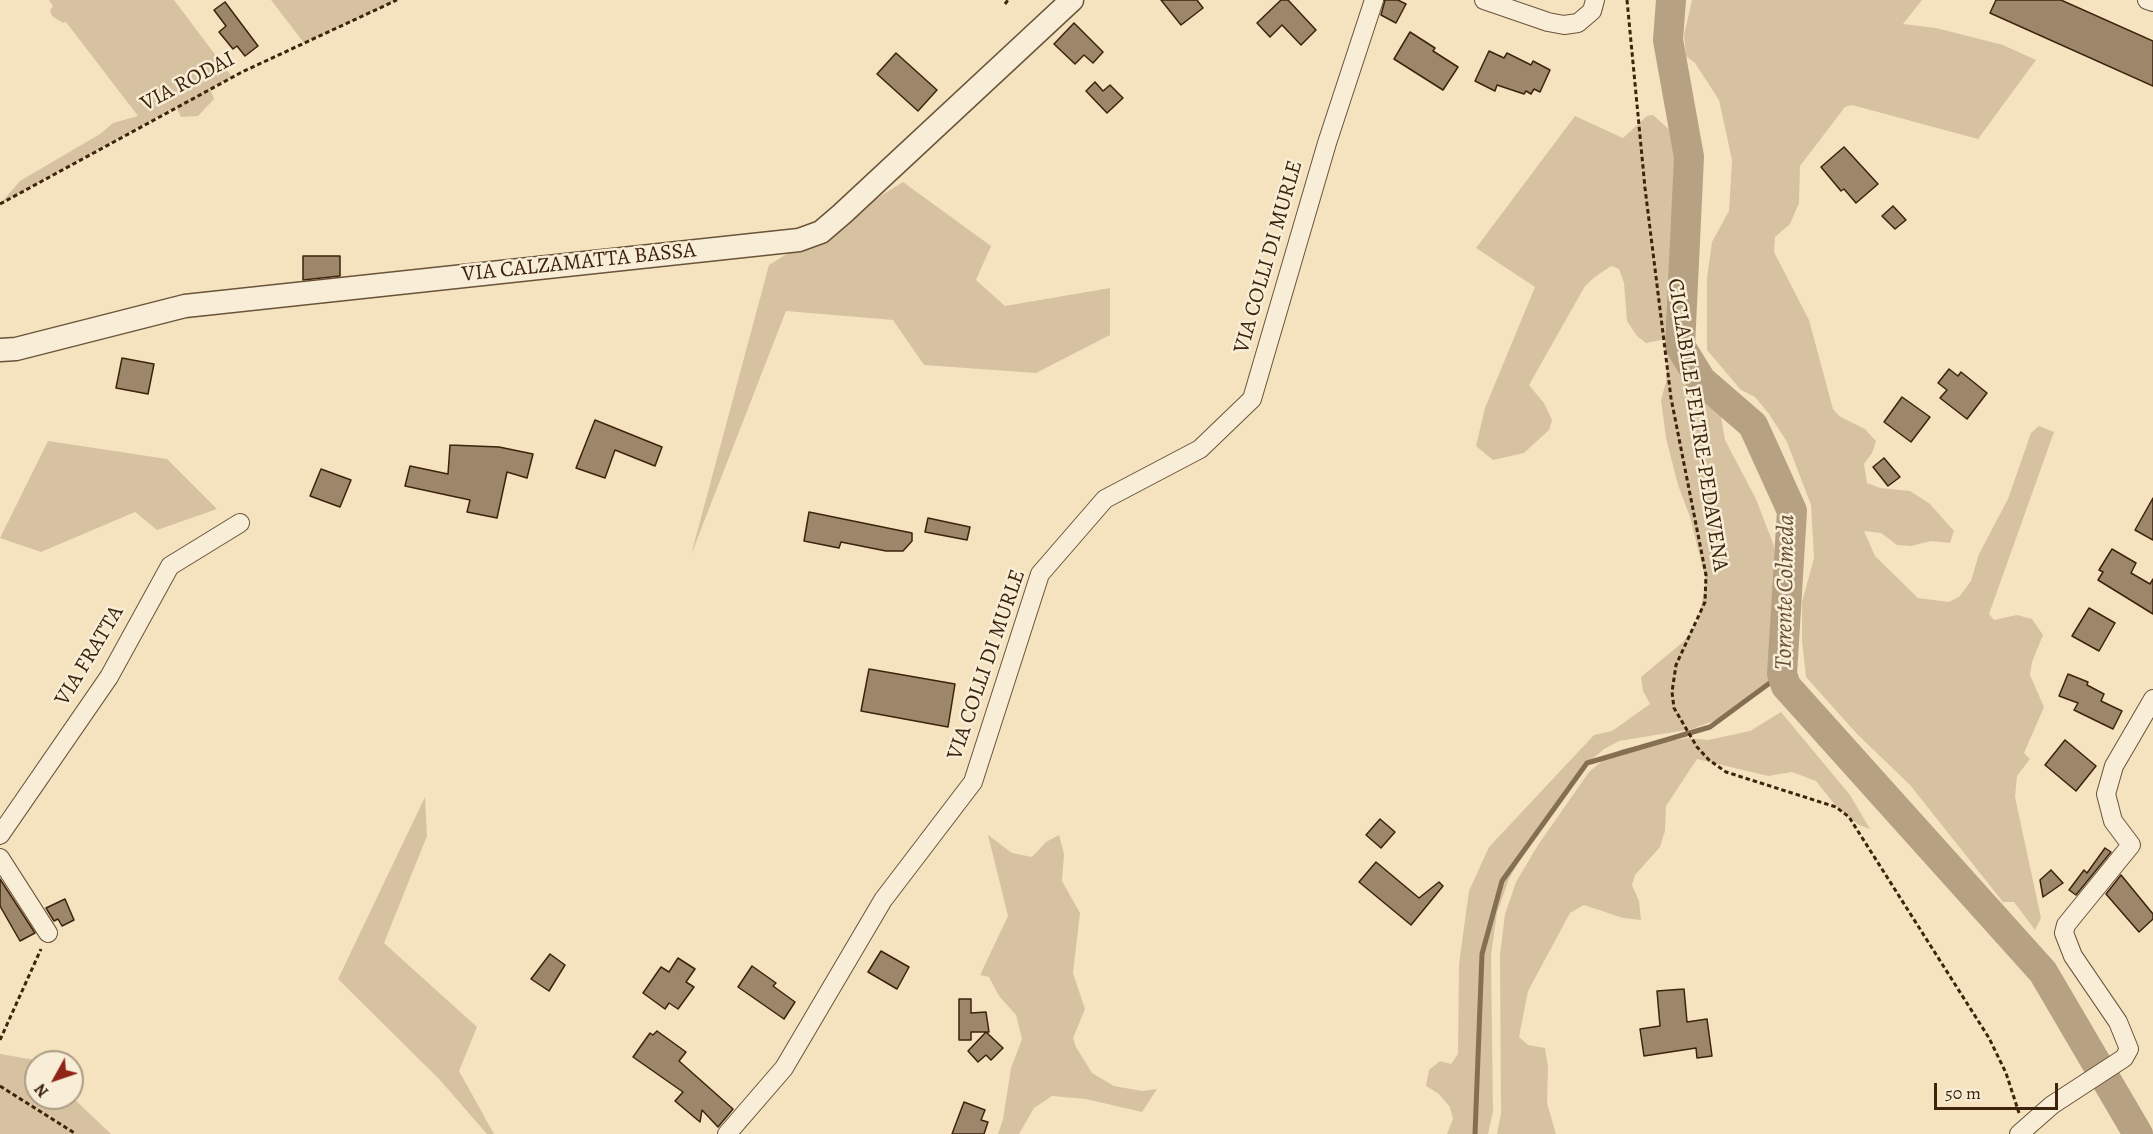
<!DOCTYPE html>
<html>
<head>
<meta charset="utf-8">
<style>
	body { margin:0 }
	#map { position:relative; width:2153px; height:1134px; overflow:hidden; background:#f5e3c0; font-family:Alegreya,serif }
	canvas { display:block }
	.north { position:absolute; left:24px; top:1050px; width:60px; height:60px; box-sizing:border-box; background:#f8edd6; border:2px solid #ad9c85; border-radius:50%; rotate:230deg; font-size:16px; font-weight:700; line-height:24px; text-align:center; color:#3c230c }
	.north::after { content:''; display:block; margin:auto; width:21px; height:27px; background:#8f2418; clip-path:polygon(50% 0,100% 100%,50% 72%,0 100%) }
	.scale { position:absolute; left:1934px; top:1083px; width:124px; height:27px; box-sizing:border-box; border:3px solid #3c230c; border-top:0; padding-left:8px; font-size:18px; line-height:21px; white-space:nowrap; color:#3c230c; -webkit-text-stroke:4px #f8edd6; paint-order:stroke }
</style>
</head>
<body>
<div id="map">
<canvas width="2153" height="1134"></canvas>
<div class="north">N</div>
<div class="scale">50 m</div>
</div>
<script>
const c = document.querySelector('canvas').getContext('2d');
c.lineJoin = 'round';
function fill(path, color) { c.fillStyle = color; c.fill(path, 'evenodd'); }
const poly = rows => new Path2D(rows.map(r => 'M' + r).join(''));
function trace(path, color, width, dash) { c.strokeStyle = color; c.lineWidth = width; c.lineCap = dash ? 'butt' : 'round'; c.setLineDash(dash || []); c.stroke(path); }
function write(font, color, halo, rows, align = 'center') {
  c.font = font + ' Alegreya,serif'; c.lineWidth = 5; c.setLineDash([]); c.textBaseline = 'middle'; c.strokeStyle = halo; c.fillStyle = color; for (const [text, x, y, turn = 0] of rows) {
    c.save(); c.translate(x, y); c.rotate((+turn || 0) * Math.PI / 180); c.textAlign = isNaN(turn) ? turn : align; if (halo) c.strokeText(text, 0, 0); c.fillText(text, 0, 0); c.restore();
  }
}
fill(poly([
	[49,0,174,0,232,77,210,89,214,99,198,116,181,117,176,107,0,204,20,181,100,134,113,123,138,116,66,22,63,23,52,16,50,10,53,6],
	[271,0,397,0,304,43],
	[1692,0,1922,0,1903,24,1936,28,2003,45,2036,60,1978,139,1852,105,1845,107,1800,166,1799,203,1790,224,1775,237,1774,252,1809,320,1833,409,1839,416,1865,429,1876,441,1872,453,1864,464,1867,483,1880,488,1910,491,1930,504,1954,531,1950,543,1931,541,1911,546,1897,545,1881,533,1864,531,1875,556,1918,598,1949,602,1959,597,1971,581,1979,554,2008,499,2031,433,2039,426,2054,432,1989,614,1994,620,2017,615,2032,619,2043,635,2032,662,2030,675,2044,707,2024,753,2030,759,2017,776,2015,797,2041,918,2035,930,2014,902,2003,902,1910,785,1857,734,1806,677,1802,641,1802,602,1814,558,1811,505,1787,442,1769,414,1755,397,1741,390,1707,350,1707,278,1712,242,1729,211,1732,160,1719,100,1695,63,1686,56,1684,35],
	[1653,115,1682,141,1692,134,1691,189,1686,239,1696,293,1694,322,1681,336,1646,343,1637,336,1627,321,1624,283,1619,269,1611,266,1595,277,1585,286,1529,385,1544,403,1552,420,1549,430,1524,453,1493,460,1476,446,1485,408,1535,287,1476,248,1575,116,1623,138,1647,116],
	[903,182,991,246,976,280,1005,306,1110,288,1110,335,1036,373,924,365,893,320,786,311,691,555,769,265],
	[1686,345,1692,360,1721,390,1721,417,1725,440,1756,499,1774,546,1781,600,1791,609,1787,670,1758,694,1719,719,1692,729,1619,741,1604,749,1583,767,1531,840,1509,879,1497,913,1491,955,1493,1112,1488,1134,1447,1134,1453,1119,1450,1107,1439,1094,1426,1086,1429,1070,1440,1061,1451,1064,1458,1054,1459,964,1469,891,1489,847,1594,735,1612,731,1650,704,1643,691,1641,677,1683,642,1698,622,1706,581,1690,517,1678,485,1666,438,1661,400,1666,382,1668,353],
	[48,441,167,459,217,509,157,530,135,512,41,552,0,538],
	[1781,712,1850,795,1870,829,1859,825,1836,806,1816,781,1792,772,1768,776,1697,759,1666,806,1665,831,1660,847,1635,875,1632,885,1639,901,1641,920,1623,918,1584,905,1570,913,1528,991,1519,1037,1528,1045,1545,1048,1548,1067,1547,1103,1556,1134,1497,1134,1501,1113,1500,955,1505,914,1516,882,1538,845,1589,772,1608,756,1622,749,1687,738,1708,740,1750,731],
	[425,797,427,836,384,943,477,1027,459,1071,494,1134,487,1134,439,1079,338,979],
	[988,835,1012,853,1032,857,1046,842,1059,835,1064,854,1062,881,1080,913,1073,973,1085,1009,1073,1038,1076,1047,1092,1073,1114,1086,1142,1091,1157,1089,1142,1112,1086,1099,1052,1096,1034,1108,1019,1134,998,1134,1003,1119,1011,1068,1022,1039,1016,1015,999,996,989,977,980,975,1008,916],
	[0,1054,35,1060,36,1098,72,1097,111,1134,0,1134]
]), '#d6c2a1');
trace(poly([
	[1475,1134,1482,954,1502,881,1587,763,1710,727,1782,674]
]), '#856f53', 5);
trace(poly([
	[1671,0,1668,40,1689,157,1680,346,1701,380,1753,425,1792,511,1782,674,1786,686,2043,972,2138,1134]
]), '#b6a283', 30);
const building = poly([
	[1161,0,1197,0,1203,8,1181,25,1161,0],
	[1281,0,1288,0,1316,30,1301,45,1282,25,1270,37,1257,23,1281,0],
	[1385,0,1398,0,1406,4,1396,23,1381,15,1385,0],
	[1996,0,2061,0,2153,41,2153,86,1990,13,1996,0],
	[225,2,258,46,245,56,237,46,233,49,219,32,226,26,214,10,225,2],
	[1074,23,1103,52,1093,63,1084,55,1075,64,1054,44,1074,23],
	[1410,32,1435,48,1433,51,1458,67,1443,90,1394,59,1410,32],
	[1489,51,1504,58,1507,53,1531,65,1533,61,1550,70,1540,92,1534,89,1531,94,1526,91,1524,94,1497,85,1495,91,1475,81,1489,51],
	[896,53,937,90,918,111,877,74,896,53],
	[1095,82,1103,91,1110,85,1123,98,1107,113,1086,91,1095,82],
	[1844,147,1878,184,1856,203,1844,189,1841,191,1821,167,1844,147],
	[1893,206,1906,220,1895,229,1882,216,1893,206],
	[303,256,340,256,340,276,303,280,303,256],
	[122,358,154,364,148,394,116,388,122,358],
	[1949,369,1958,376,1961,372,1987,393,1967,419,1940,398,1947,390,1938,383,1949,369],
	[1902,397,1930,417,1911,442,1884,422,1902,397],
	[595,420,662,447,655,466,615,450,605,478,576,468,595,420],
	[450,445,499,447,533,454,527,478,507,472,497,518,467,512,470,500,405,486,410,466,448,474,450,445],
	[1884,458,1900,477,1888,486,1873,467,1884,458],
	[321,469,351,480,340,507,310,496,321,469],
	[2153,498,2153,540,2135,530,2153,498],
	[809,512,912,533,912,541,903,551,886,551,841,542,839,548,804,541,809,512],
	[928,518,970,527,967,540,925,532,928,518],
	[2112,549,2136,563,2131,573,2150,584,2153,579,2153,614,2098,580,2103,572,2099,570,2112,549],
	[2089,608,2115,623,2099,651,2072,636,2089,608],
	[869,669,955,684,948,727,861,711,869,669],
	[2068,674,2088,682,2087,685,2104,694,2101,701,2122,711,2113,729,2074,710,2078,703,2059,696,2068,674],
	[2065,740,2096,766,2076,791,2045,765,2065,740],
	[1380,819,1395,832,1381,848,1366,835,1380,819],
	[2105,848,2111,852,2076,895,2069,890,2084,870,2087,873,2105,848],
	[1376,862,1419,898,1439,882,1443,886,1411,925,1359,882,1376,862],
	[2051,870,2063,883,2043,897,2040,880,2051,870],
	[2121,875,2153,914,2153,919,2139,932,2106,894,2121,875],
	[0,879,35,933,20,941,0,906,0,879],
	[65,899,74,920,62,926,58,919,54,921,46,908,65,899],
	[881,951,909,967,897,989,868,972,881,951],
	[550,954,565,965,549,991,531,979,550,954],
	[678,958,695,969,686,982,694,987,678,1009,669,1003,665,1009,643,993,661,967,669,972,678,958],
	[752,966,776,983,773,986,795,1002,784,1019,738,987,752,966],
	[1684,989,1687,1022,1707,1019,1712,1056,1697,1058,1696,1048,1644,1056,1640,1029,1660,1026,1657,991,1684,989],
	[959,999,971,999,971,1013,986,1012,989,1032,971,1032,971,1040,959,1040,959,999],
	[657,1031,686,1052,679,1061,733,1109,718,1127,702,1110,700,1122,675,1101,683,1092,633,1057,650,1033,653,1035,657,1031],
	[986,1032,1003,1048,991,1060,986,1055,978,1062,968,1051,986,1032],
	[964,1102,985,1110,981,1120,988,1122,984,1134,952,1134,964,1102]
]);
fill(building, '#9c876a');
trace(building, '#3c230c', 1.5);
const minor = poly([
	[1484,0,1548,22,1564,25,1578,23,1592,11,1595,0],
	[2147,0,2153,2],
	[0,835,109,677,170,566,240,523],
	[0,858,48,933],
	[727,1134,784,1068,883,900,973,782,1040,574,1105,499,1200,449,1252,399,1327,143,1374,0],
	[2019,1134,2052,1105,2124,1058,2129,1049,2118,1022,2073,956,2064,933,2066,925,2131,845,2113,821,2106,794,2114,766,2153,699]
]);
const tertiary = poly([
	[0,350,16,349,185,306,799,240,821,232,842,214,1072,0]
]);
trace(minor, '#6a5339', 20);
trace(tertiary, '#6a5339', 25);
trace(poly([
	[1627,0,1645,188,1671,398,1706,575,1705,602,1676,665,1672,692,1674,708,1697,747,1709,760,1726,772,1836,807,1849,817,1989,1038,2006,1073,2019,1113],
	[1005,4,1008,0],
	[0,204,242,72,397,0],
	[0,1040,41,949],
	[0,1086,76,1134]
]), '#3c230c', 3, [4.5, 3]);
trace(minor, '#f8edd6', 18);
trace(tertiary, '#f8edd6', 22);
write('22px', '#3c230c', '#f8edd6', [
	["VIA RODAI",188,82,-28],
	["VIA COLLI DI MURLE",1269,257,-74],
	["VIA CALZAMATTA BASSA",579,263,-6],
	["CICLABILE FELTRE-PEDAVENA",1697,425,81],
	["VIA FRATTA",90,656,-59],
	["VIA COLLI DI MURLE",987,665,-71]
]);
write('italic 24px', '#674f36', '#f8edd6', [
	["Torrente Colmeda",1786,592,-89]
]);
</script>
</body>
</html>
